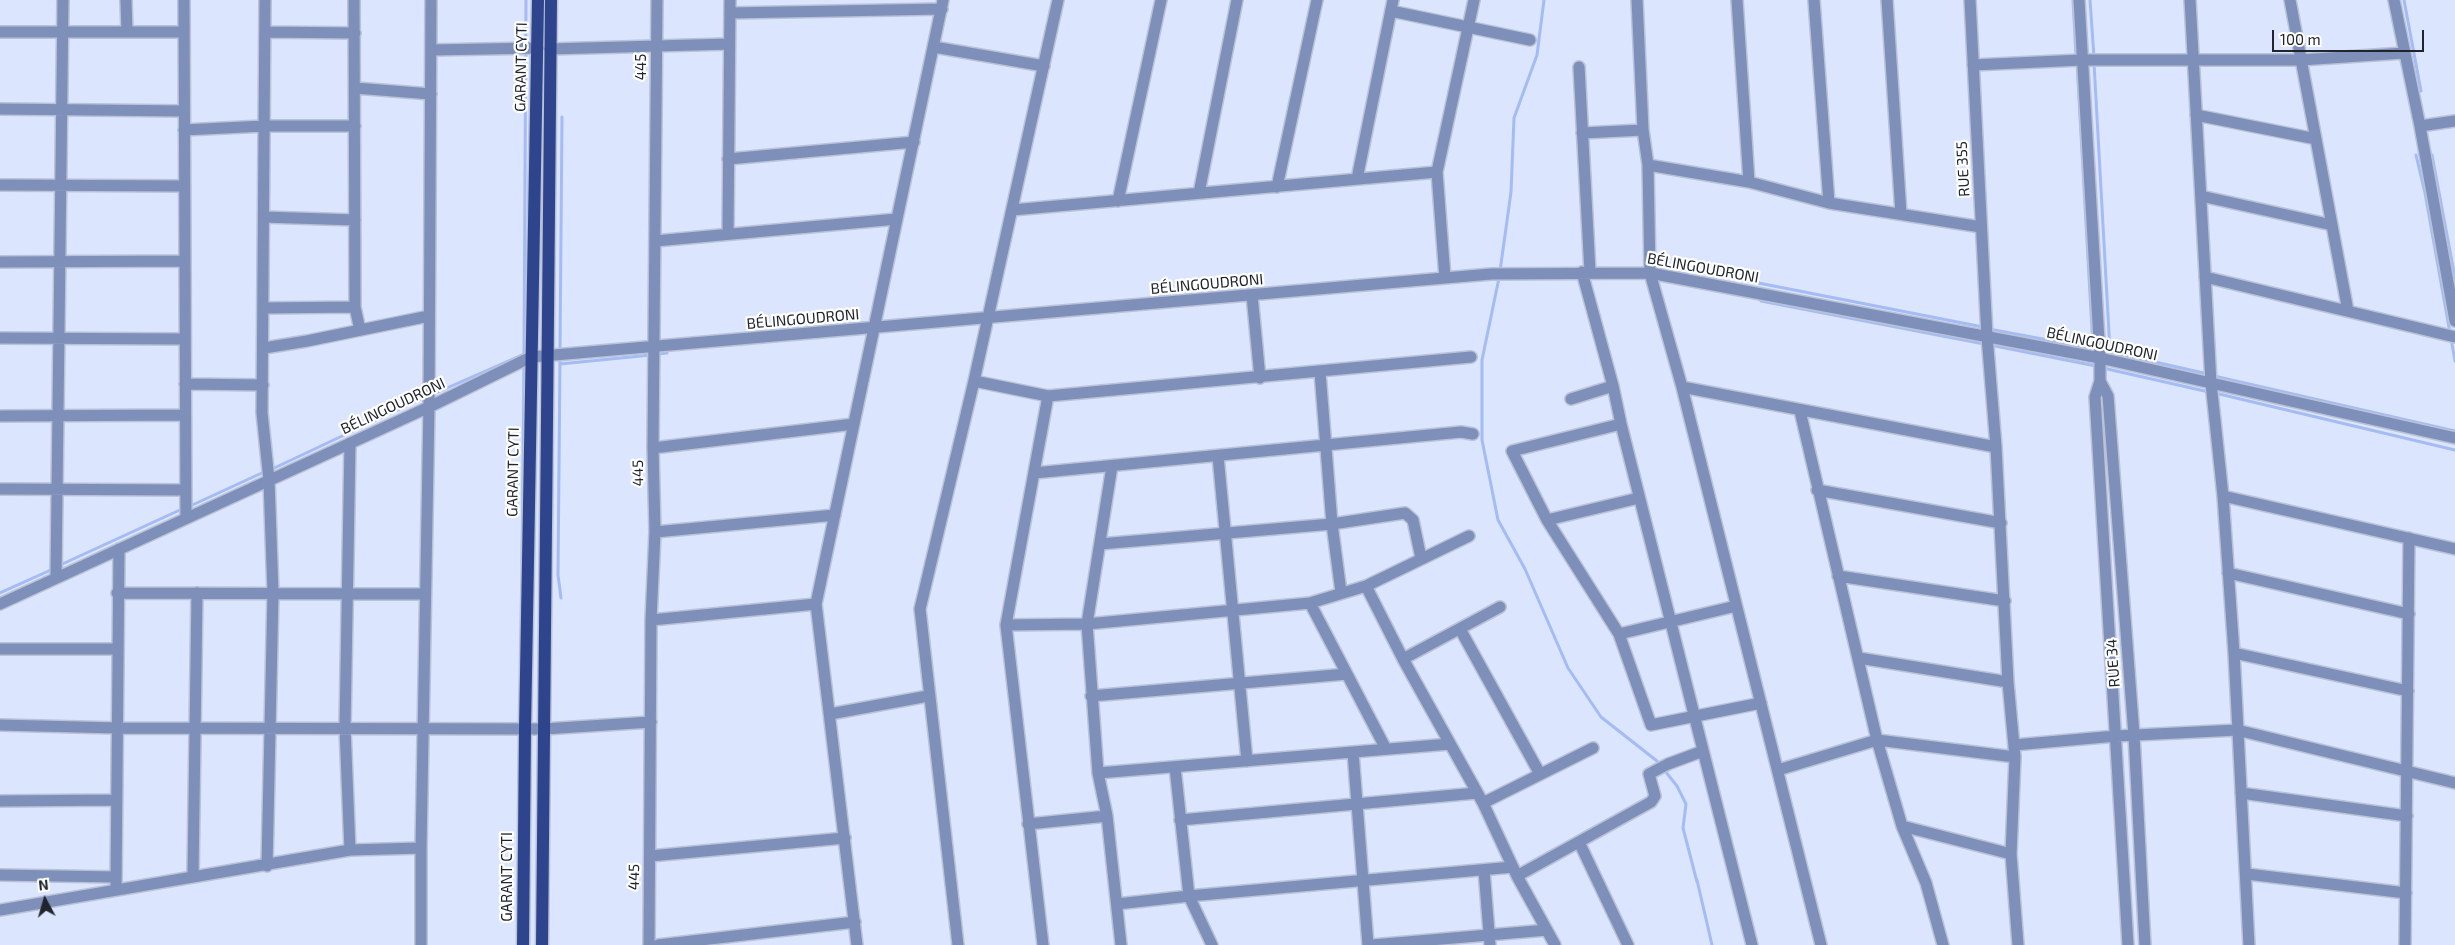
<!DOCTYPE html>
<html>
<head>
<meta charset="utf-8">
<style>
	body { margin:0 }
	#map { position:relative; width:2455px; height:945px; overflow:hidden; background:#dbe5fd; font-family:"Exo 2",sans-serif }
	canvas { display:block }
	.north { position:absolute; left:20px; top:875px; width:50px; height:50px; -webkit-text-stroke:4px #fff; paint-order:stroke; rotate:354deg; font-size:14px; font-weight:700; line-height:20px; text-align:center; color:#20242c }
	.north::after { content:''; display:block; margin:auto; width:18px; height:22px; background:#20242c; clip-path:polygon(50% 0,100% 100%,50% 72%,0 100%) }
	.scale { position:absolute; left:2272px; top:30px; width:152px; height:22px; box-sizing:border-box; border:2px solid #20242c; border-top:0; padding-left:6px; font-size:15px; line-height:18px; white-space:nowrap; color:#20242c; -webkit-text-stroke:4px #fff; paint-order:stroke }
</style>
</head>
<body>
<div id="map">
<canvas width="2455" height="945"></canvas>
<div class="north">N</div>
<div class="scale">100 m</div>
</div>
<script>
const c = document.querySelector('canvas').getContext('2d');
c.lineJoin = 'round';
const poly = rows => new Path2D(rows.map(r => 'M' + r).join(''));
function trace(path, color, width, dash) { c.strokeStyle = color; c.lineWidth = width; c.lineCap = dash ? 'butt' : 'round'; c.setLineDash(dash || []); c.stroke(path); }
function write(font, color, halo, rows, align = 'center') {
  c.font = font + ' "Exo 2",sans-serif'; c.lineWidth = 4.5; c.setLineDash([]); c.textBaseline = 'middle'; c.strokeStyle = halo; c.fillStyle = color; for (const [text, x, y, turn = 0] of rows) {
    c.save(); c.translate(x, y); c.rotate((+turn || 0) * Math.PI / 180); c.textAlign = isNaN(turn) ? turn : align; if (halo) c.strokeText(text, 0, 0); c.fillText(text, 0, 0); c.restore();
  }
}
trace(poly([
	[2073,0,2076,57],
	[2090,0,2094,57],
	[2404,0,2421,91],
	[2077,63,2093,348],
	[2094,63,2110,351],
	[2416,155,2425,193,2455,361],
	[2432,155,2455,278],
	[1500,271,1511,192,1514,118,1537,55,1544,0],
	[1499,278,1482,360,1482,440,1498,520,1525,569,1568,668,1601,717,1657,761,1677,786,1686,804,1683,828,1697,882],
	[1743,280,1983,327],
	[1761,301,1984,344],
	[1989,329,2096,349],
	[1990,345,2096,366],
	[2102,350,2208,374],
	[560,351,562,117],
	[658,354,667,353],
	[524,357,526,0],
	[560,358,558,575,561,598],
	[560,364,651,355],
	[2103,368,2209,392],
	[2214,376,2455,431],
	[2215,393,2455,450],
	[431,395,522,355],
	[270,470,425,397],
	[188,507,264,472],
	[522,564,524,363],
	[58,566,182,509],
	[0,593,53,569],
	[1697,880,1712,945]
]), '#a4bbf4', 3);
const minor = poly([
	[126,0,127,32],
	[184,0,186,518],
	[265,0,262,413,269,480,273,593,267,866],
	[354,0,355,307,360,330],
	[1637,0,1643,130,1648,165,1650,273,1682,387,1821,945],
	[1737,0,1749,182],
	[1814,0,1829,203],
	[1887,0,1901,214],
	[1970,0,1987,336,1996,447,2008,682,2015,757,2011,854,2018,945],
	[2079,0,2100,358,2100,381,2095,397,2128,945],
	[2190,0,2211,383,2223,496,2234,653,2249,945],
	[2290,0,2348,311],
	[2394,0,2420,126,2455,321],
	[1391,11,1530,40],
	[730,13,942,9],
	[0,32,184,32],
	[265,32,355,33],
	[934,47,1044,66],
	[550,49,729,44],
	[431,50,538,48],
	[1973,65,2081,60,2301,60,2404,53],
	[1579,67,1590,272],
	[355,88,431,94],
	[0,109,184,111],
	[2196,115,2316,139],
	[2420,126,2455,121],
	[184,130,264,126,355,126],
	[1582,133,1643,130],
	[728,159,914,142],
	[1648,165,1749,182,1829,203,1981,227],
	[1357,179,1393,0],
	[0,185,184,186],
	[1277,187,1317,0],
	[1199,193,1237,0],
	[2201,196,2332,225],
	[1118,201,1161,0],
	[1012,210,1437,172],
	[264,217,355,220],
	[728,234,730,0],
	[655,241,897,219],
	[0,262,185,261],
	[1582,272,1613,386,1621,424,1752,945],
	[2205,277,2455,337],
	[1445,278,1437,172,1474,0],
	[1252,295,1260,378],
	[263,308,355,307],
	[0,338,185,339],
	[264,348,307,341,429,316],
	[1320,372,1332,524,1341,592],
	[974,381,1048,396,1471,357],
	[2100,381,2108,396,2134,735,2145,945],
	[185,384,263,385],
	[1682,387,1996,447],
	[1571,399,1613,386],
	[1800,411,1877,740,1902,826,1926,883,1943,945],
	[0,416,185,415],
	[1621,424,1512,451,1547,520,1619,634,1651,725,1761,703],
	[350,443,345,728,350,850],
	[653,448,854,424],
	[1218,456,1247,761],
	[1112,466,1087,624,1098,773,1107,816,1121,945],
	[1034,473,1461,432,1473,434],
	[0,489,186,490],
	[1817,490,2001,523],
	[2223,496,2455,549],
	[1547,520,1639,498],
	[655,532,835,515],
	[1100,544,1332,524,1405,513,1413,520,1421,558],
	[2228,573,2409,614],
	[1838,576,2005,601],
	[56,578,63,0],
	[1366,586,1403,659,1483,803,1517,876,1555,945],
	[117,593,425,594],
	[1310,603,1386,749],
	[0,604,429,407,531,357,1491,274,1650,273,2100,358,2455,438],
	[651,620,816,604],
	[1006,625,1087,624,1310,603,1366,586,1469,536],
	[1460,629,1540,774],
	[1619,634,1736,606],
	[0,649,117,649],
	[2234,653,2408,691],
	[1859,658,2008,682],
	[1403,659,1500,607],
	[1091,696,1347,674],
	[830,714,928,696],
	[0,725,117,728,544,729,651,722],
	[2014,745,2116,736,2237,730,2455,783],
	[1353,752,1368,945],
	[1175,767,1189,896,1212,945],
	[1778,770,1877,740,2015,757],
	[1098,773,1450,744],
	[2241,793,2407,816],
	[0,801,116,800],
	[1483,803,1593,748],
	[1180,820,1477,793],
	[1028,824,1107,816],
	[1902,826,2011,854],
	[1579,842,1628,945],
	[650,856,845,838],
	[1484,870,1490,945],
	[2247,874,2406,893],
	[0,875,116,877],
	[193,876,197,593],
	[1517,876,1651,802,1655,796,1649,774,1668,764,1703,751],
	[116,889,119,549],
	[1117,904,1189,896,1513,867],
	[0,910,350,850,421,848],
	[421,945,421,848,429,407,431,0],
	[649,945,651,620,655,532,653,448,657,0],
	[658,945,855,922],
	[857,945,816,604,943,0],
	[958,945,920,609,974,381,1058,0],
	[1043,945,1006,625,1048,396],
	[1372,945,1547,930],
	[2405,945,2409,538]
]);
const major = poly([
	[523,945,525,729,538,0],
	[542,945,551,0]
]);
trace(minor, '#b9c2d7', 14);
trace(major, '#b9c2d7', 15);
trace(minor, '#7e8fb9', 11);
trace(major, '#2e458e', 12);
write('15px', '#20242c', '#fff', [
	["GARANT CYTI",521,67,-89],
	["445",641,67,-90],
	["RUE 355",1963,169,-93],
	["BÉLINGOUDRONI",1703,268,10],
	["BÉLINGOUDRONI",1207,284,-5],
	["BÉLINGOUDRONI",803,319,-5],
	["BÉLINGOUDRONI",2102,344,12],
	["BÉLINGOUDRONI",393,406,-25],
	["GARANT CYTI",513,472,-89],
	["445",638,473,-91],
	["RUE 34",2113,663,-94],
	["GARANT CYTI",507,877,-90],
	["445",634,877,-89]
]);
</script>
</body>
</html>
